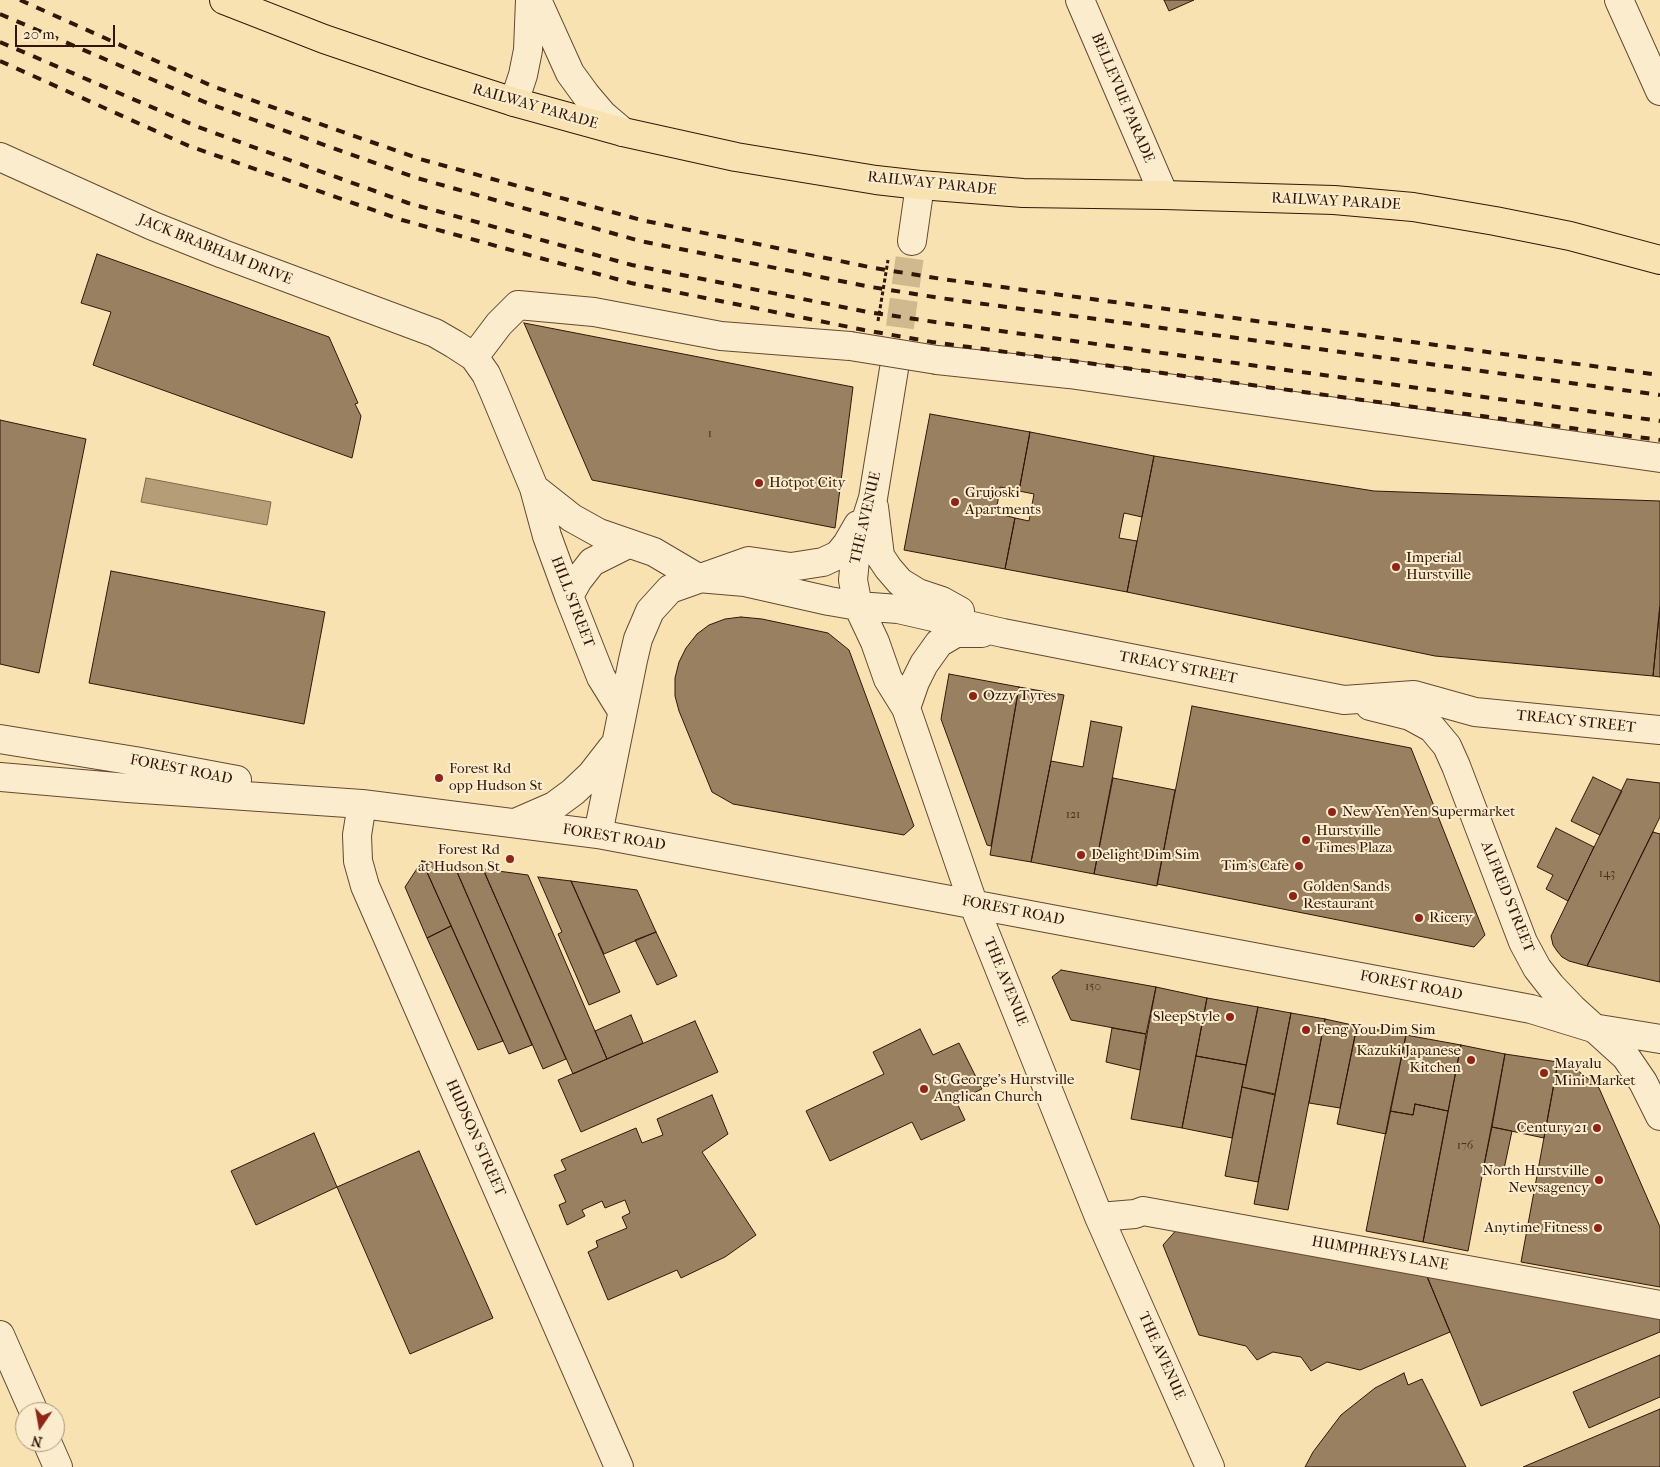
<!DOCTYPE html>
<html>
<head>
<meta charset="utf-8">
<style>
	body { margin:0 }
	#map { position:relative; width:1660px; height:1467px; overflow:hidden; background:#f8e2b1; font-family:"IM FELL French Canon",serif }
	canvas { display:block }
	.north { position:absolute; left:15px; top:1402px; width:50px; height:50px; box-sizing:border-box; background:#faeccc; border:1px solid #aa967e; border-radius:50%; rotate:192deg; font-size:14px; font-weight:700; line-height:20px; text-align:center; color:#331609 }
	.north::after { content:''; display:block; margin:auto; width:18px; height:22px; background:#8f2418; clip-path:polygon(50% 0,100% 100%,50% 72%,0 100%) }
	.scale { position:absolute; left:15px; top:25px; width:100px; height:22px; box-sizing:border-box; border:2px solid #331609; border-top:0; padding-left:6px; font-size:15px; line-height:18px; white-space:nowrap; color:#331609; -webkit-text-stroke:4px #faeccc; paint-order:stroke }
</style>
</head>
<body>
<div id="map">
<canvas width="1660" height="1467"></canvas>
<div class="north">N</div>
<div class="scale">20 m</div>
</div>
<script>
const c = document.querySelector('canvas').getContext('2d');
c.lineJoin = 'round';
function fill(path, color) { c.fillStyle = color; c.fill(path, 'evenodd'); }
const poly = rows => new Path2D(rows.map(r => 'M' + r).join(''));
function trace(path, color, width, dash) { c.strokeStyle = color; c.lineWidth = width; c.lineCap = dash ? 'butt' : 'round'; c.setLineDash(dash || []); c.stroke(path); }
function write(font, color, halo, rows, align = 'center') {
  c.font = font + ' "IM FELL French Canon",serif'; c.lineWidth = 4; c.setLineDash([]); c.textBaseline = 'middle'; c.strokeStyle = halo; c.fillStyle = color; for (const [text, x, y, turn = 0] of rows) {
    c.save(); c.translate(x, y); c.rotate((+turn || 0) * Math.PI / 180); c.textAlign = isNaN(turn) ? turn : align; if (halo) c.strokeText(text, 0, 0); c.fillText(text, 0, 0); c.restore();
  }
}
const water = poly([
	[146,478,271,502,267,525,141,502,146,478]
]);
fill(water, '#b59d78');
trace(water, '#81674c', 1);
const building = poly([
	[1164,0,1194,0,1169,11,1164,0],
	[97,254,329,337,358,403,355,404,361,416,352,458,93,365,111,312,81,303,97,254],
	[524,323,853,387,835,528,592,480,524,323],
	[930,414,1030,432,1019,491,1000,487,996,513,1015,518,1005,569,904,550,930,414],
	[0,420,86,439,39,673,0,664,0,420],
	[1030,432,1154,456,1142,517,1124,513,1119,538,1137,541,1127,592,1005,569,1015,518,1029,521,1034,494,1019,491,1030,432],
	[1154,456,1374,491,1660,501,1660,604,1653,676,1435,656,1127,592,1154,456],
	[111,571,325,612,304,724,89,683,111,571],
	[1660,607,1660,677,1653,676,1660,607],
	[741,617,762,619,828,633,849,650,914,826,904,835,733,804,712,792,679,711,675,696,675,678,679,662,686,648,697,634,709,625,725,619,741,617],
	[949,674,1019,687,991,846,987,845,941,719,949,674],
	[1019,687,1064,695,1031,862,990,855,1019,687],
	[1192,706,1411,748,1485,935,1474,947,1157,884,1192,706],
	[1091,721,1122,727,1094,874,1031,862,1051,761,1083,767,1091,721],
	[1593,777,1622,791,1600,835,1571,821,1593,777],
	[1113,778,1175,790,1157,886,1094,874,1113,778],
	[1627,779,1660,783,1660,817,1587,966,1569,961,1562,957,1557,951,1553,945,1551,936,1627,779],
	[1556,828,1594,847,1568,901,1546,889,1553,875,1537,867,1556,828],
	[1653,832,1660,834,1660,982,1587,966,1653,832],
	[422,861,454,865,532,1045,509,1054,422,861],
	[422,861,451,926,427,938,405,887,422,861],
	[454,865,483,869,566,1059,543,1069,454,865],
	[483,869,528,875,607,1059,573,1074,483,869],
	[538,877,571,881,620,992,589,1005,558,934,562,932,538,877],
	[571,881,637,890,656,932,604,954,571,881],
	[451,926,503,1041,478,1050,427,938,451,926],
	[656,932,677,976,657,985,635,940,656,932],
	[1061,970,1156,987,1146,1034,1071,1020,1052,977,1061,970],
	[1156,987,1207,998,1182,1128,1131,1119,1156,987],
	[1207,998,1258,1007,1246,1065,1196,1056,1207,998],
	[1258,1007,1291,1013,1275,1094,1242,1087,1258,1007],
	[1291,1013,1325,1019,1288,1210,1254,1204,1291,1013],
	[631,1015,643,1043,607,1059,595,1031,631,1015],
	[1325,1019,1357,1026,1340,1108,1309,1103,1325,1019],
	[695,1021,718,1072,581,1132,558,1080,695,1021],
	[1357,1026,1406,1035,1386,1134,1337,1124,1357,1026],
	[1112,1028,1146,1034,1140,1070,1106,1062,1112,1028],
	[920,1029,933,1055,959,1043,982,1089,956,1101,965,1120,921,1140,912,1122,830,1161,806,1111,884,1074,873,1052,920,1029],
	[1406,1035,1461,1045,1448,1111,1415,1104,1413,1115,1390,1111,1406,1035],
	[1461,1045,1505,1054,1468,1251,1423,1242,1461,1045],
	[1505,1054,1558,1062,1544,1138,1492,1127,1505,1054],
	[1196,1056,1246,1065,1232,1138,1182,1128,1196,1056],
	[1558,1062,1571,1065,1599,1088,1660,1227,1660,1287,1521,1262,1558,1062],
	[1242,1087,1275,1095,1258,1182,1225,1176,1242,1087],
	[712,1095,728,1134,702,1152,756,1235,725,1257,681,1278,677,1270,608,1300,588,1252,598,1247,596,1241,627,1228,622,1217,630,1213,625,1200,605,1208,602,1201,582,1210,585,1216,567,1225,559,1205,566,1202,554,1175,566,1170,561,1160,636,1128,642,1143,663,1135,657,1119,712,1095],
	[1415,1104,1448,1111,1423,1242,1366,1231,1390,1111,1413,1115,1415,1104],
	[1492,1127,1512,1131,1504,1169,1484,1165,1492,1127],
	[314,1133,337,1187,256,1225,231,1171,314,1133],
	[419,1151,493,1318,410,1354,337,1187,419,1151],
	[1179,1227,1426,1274,1450,1332,1360,1370,1327,1362,1311,1371,1301,1357,1273,1352,1257,1360,1246,1346,1199,1335,1163,1245,1179,1227],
	[1426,1274,1660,1318,1660,1332,1481,1406,1426,1274],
	[1660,1355,1660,1397,1589,1428,1573,1392,1660,1355],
	[1404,1373,1408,1385,1422,1379,1466,1467,1305,1467,1313,1452,1341,1415,1375,1388,1404,1373],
	[1660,1409,1660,1467,1523,1467,1660,1409]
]);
fill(building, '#998060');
trace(building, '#331609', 1);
trace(poly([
	[894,369,912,241]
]), '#d1b98f', 28, [28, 14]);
const minor = poly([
	[537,0,570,73,586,95,603,115,623,132],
	[1080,0,1164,195],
	[1619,0,1660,91],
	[514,102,523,75,528,50,530,0],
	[0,157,153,226,223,254,435,333,454,344,474,357,486,374,494,392,534,488,547,536,569,596,601,677,622,711],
	[912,241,920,185],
	[474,357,499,324,518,305,594,312,721,336,850,346],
	[937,360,1069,374,1660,458],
	[894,369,873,498,861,536,855,560,853,580,858,606,875,642,888,679,906,708,973,903,1099,1217,1210,1467],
	[534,488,572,518,599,533,654,552,698,578,745,582,829,601,858,606,898,609,1003,633,1344,700,1414,695,1475,712,1660,730],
	[874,507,880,556,888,568,900,582,918,593,942,601,960,611],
	[569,596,578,580,592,562,628,544],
	[1370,706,1410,716,1432,728,1447,746,1456,766,1523,942,1537,968,1551,986,1572,1008,1626,1057,1643,1082,1660,1116],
	[906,708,915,682,924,664,939,643,956,633,982,633],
	[0,739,135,761,237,780],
	[0,777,128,788,362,804,598,834,1531,1009,1593,1028,1660,1039],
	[362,804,357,835,358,861,365,886,619,1467],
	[515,823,554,806,573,792,591,775,612,748],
	[598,834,633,660,638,639,650,611,670,589,749,561,791,567,823,562,838,555,847,544,858,525],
	[1099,1217,1135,1214,1143,1211,1660,1305],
	[0,1335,34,1412],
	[47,1442,58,1467]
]);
const major = poly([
	[224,0,324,39,424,73,514,102,623,132,736,157,876,180,920,185,1023,193,1164,195,1334,200,1413,207,1495,221,1570,236,1660,260]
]);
trace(minor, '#644933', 30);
trace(major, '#331609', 30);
trace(poly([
	[878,321,888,260]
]), '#331609', 3, [4, 2.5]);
trace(minor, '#faeccc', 28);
trace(major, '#f8e2b1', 28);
trace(poly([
	[20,0,212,86,420,159,641,220,874,268,942,279,1660,375],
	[0,14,207,103,417,178,640,241,871,287,940,298,1660,395],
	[0,42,198,127,408,203,632,265,868,312,935,322,1660,421],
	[0,61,189,146,402,220,631,283,864,330,932,342,1660,440]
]), '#331609', 4, [9, 9]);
const minorBridge = poly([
	[850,346,937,360]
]);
trace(minorBridge, '#644933', 30, []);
trace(minorBridge, '#faeccc', 28);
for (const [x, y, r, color] of [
	[759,483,5,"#8f2418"],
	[955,502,5,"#8f2418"],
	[1396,567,5,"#8f2418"],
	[973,696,5,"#8f2418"],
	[439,778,5,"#8f2418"],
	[1332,812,5,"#8f2418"],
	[1306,840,5,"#8f2418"],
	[1081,855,5,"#8f2418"],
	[510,859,5,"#8f2418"],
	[1299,866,5,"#8f2418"],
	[1293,896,5,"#8f2418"],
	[1419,918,5,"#8f2418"],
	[1230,1017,5,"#8f2418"],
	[1306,1030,5,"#8f2418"],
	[1471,1060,5,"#8f2418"],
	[1544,1073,5,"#8f2418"],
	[924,1089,5,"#8f2418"],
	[1597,1128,5,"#8f2418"],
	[1599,1180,5,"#8f2418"],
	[1598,1228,5,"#8f2418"]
]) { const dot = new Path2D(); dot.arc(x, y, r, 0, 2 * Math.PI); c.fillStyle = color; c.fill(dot); trace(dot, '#faeccc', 2); }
write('12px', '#4c301f', null, [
	["1",710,434],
	["121",1073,815],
	["143",1607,874],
	["150",1093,987],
	["176",1465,1146]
]);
write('15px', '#331609', '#faeccc', [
	["BELLEVUE PARADE",1122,98,67],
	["RAILWAY PARADE",535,107,16],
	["RAILWAY PARADE",932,184,6],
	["RAILWAY PARADE",1336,202,3],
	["JACK BRABHAM DRIVE",215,250,22],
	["THE AVENUE",866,518,-77],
	["HILL STREET",572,602,69],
	["TREACY STREET",1178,668,11],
	["TREACY STREET",1576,722,6],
	["FOREST ROAD",181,770,11],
	["FOREST ROAD",614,838,9],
	["ALFRED STREET",1507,897,68],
	["FOREST ROAD",1013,911,11],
	["THE AVENUE",1005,982,68],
	["FOREST ROAD",1411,986,11],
	["HUDSON STREET",475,1138,66],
	["HUMPHREYS LANE",1380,1254,10],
	["THE AVENUE",1161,1356,66]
]);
write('15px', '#331609', '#faeccc', [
	["Hotpot City",769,483],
	["Grujoski",965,493],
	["Apartments",965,510],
	["Imperial",1406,558],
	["Hurstville",1406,575],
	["Ozzy Tyres",983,696],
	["Forest Rd",449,769],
	["opp Hudson St",449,786],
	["New Yen Yen Supermarket",1342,812],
	["Hurstville",1316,831],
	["Times Plaza",1316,848],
	["Forest Rd",500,850,"right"],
	["at Hudson St",500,867,"right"],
	["Delight Dim Sim",1091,855],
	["Tim's Cafe",1289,866,"right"],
	["Golden Sands",1303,887],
	["Restaurant",1303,904],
	["Ricery",1429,918],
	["SleepStyle",1220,1017,"right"],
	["Feng You Dim Sim",1316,1030],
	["Kazuki Japanese",1461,1051,"right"],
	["Kitchen",1461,1068,"right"],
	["Mayalu",1554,1064],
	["Mini Market",1554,1081],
	["St George's Hurstville",934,1080],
	["Anglican Church",934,1097],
	["Century 21",1587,1128,"right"],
	["North Hurstville",1589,1171,"right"],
	["Newsagency",1589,1188,"right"],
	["Anytime Fitness",1588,1228,"right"]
], 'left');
</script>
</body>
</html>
